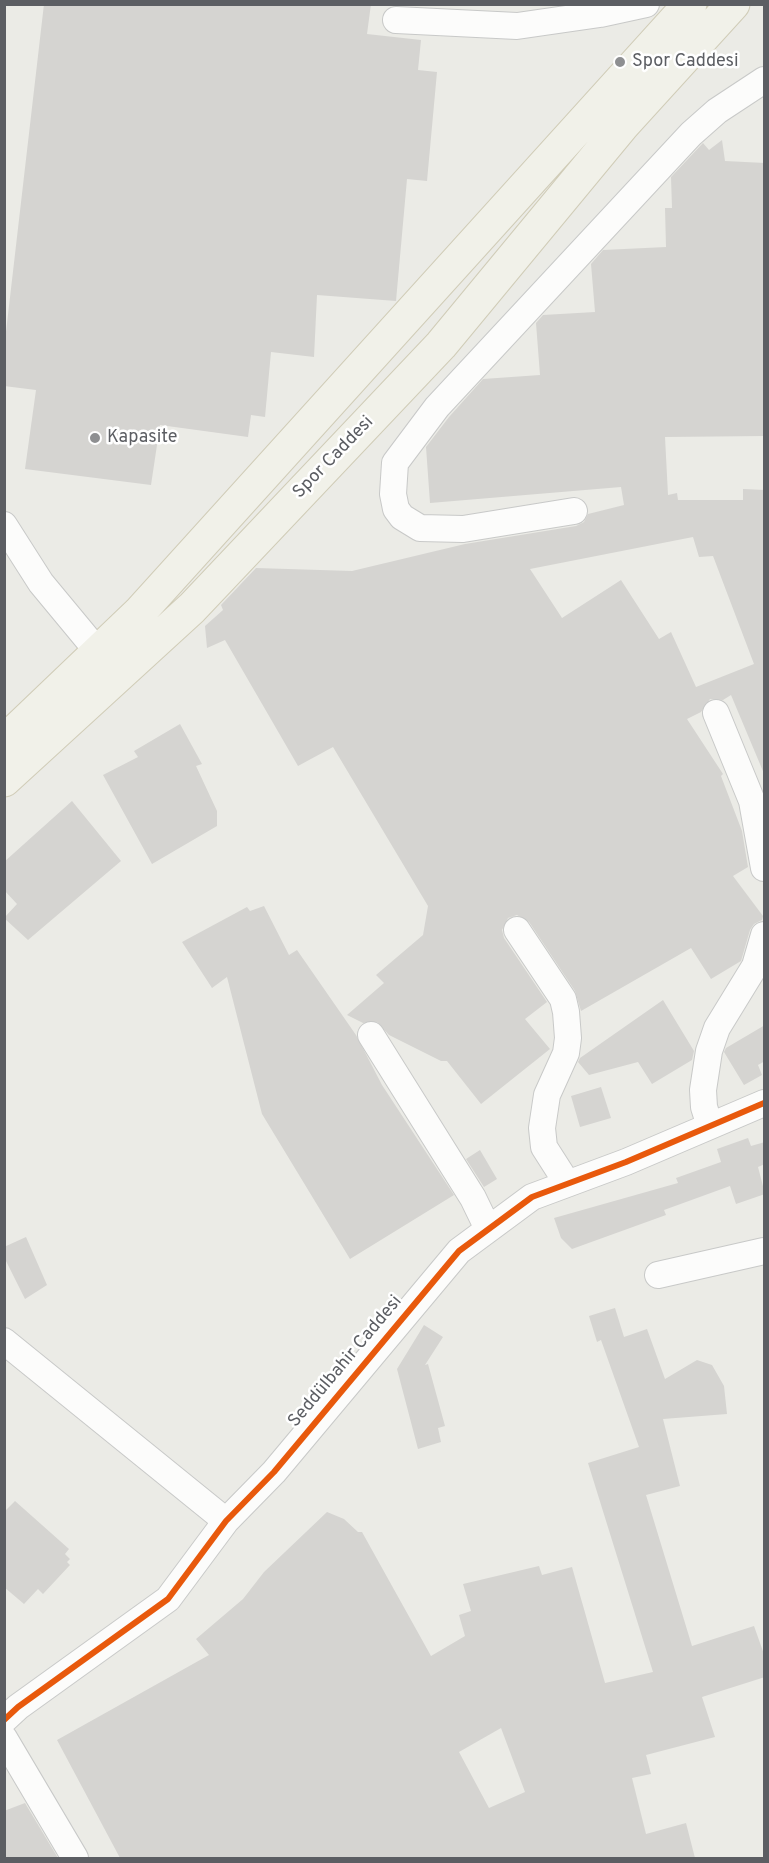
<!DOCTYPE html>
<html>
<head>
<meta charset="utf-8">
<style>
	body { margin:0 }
	#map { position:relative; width:769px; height:1863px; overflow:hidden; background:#ebebe6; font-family:Overpass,sans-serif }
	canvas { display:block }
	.frame { position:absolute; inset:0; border:6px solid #5c5e63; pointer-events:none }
</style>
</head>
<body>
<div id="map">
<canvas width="769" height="1863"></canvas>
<div class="frame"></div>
</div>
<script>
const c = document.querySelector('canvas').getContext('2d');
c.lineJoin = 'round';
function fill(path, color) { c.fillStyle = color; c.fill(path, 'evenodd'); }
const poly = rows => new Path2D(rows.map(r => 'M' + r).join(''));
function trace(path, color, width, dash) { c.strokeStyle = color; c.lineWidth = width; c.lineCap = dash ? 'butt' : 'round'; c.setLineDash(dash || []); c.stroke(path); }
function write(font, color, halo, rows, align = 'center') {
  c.font = font + ' Overpass,sans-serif'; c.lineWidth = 5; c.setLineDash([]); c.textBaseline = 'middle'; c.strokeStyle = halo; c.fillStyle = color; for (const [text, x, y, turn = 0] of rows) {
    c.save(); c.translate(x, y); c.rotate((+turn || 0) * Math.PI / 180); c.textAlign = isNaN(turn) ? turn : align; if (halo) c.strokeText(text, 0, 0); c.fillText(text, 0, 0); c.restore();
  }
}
fill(poly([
	[44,4,371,4,367,34,421,40,418,70,437,72,427,181,407,179,396,301,317,295,314,357,271,352,265,417,251,415,248,437,160,425,151,485,25,469,36,390,4,386,4,349],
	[722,140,725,161,765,163,765,436,665,437,668,495,677,493,678,500,743,500,743,489,765,490,765,776,731,695,723,700,710,699,701,712,687,719,723,774,721,776,742,831,748,867,733,876,763,916,762,920,754,924,750,930,741,961,711,979,691,948,581,1011,575,991,529,922,517,915,508,918,502,930,504,938,547,1002,525,1019,550,1049,481,1104,447,1061,441,1061,389,1035,377,1022,363,1023,347,1015,384,983,376,975,423,935,428,906,333,747,298,766,225,640,207,648,205,626,223,610,221,605,256,568,352,571,465,544,576,526,584,522,588,514,624,505,621,487,430,503,426,447,449,417,483,379,540,375,536,323,543,315,595,312,591,264,603,250,666,247,665,208,672,208,671,177,703,143,709,150],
	[693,537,699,557,713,556,754,664,696,687,671,632,659,639,621,580,562,618,530,569],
	[180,724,202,764,196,766,217,811,217,826,152,864,103,775,138,757,134,751],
	[72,801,121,861,28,940,4,918,17,904,4,890,4,862],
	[264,906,289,955,297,950,356,1035,382,1085,454,1195,350,1259,262,1114,227,977,212,988,182,942,247,907,250,911],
	[663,1000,694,1051,692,1060,652,1084,638,1062,589,1075,578,1062,580,1058],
	[765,1025,765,1061,758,1065,762,1075,744,1085,724,1052,726,1048],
	[601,1087,611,1118,580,1127,571,1096],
	[748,1138,751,1146,765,1142,765,1164,758,1167,765,1194,736,1204,730,1186,664,1210,666,1215,572,1249,561,1238,554,1218,678,1183,676,1178,721,1162,717,1149],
	[480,1150,497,1179,484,1187,466,1159],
	[26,1237,47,1285,25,1299,4,1257,4,1247],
	[615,1308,624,1337,647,1329,665,1379,697,1360,712,1365,724,1386,727,1414,663,1419,680,1486,646,1495,692,1646,754,1626,765,1657,765,1677,702,1697,715,1737,646,1755,651,1774,632,1778,646,1834,686,1823,695,1858,120,1858,57,1740,209,1655,196,1639,243,1599,264,1572,327,1512,344,1519,358,1532,362,1532,431,1656,465,1636,459,1615,471,1611,463,1584,539,1566,542,1575,572,1567,605,1683,653,1672,588,1463,639,1447,601,1340,597,1342,589,1316],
	[501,1728,525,1792,489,1808,459,1752],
	[424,1325,443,1337,425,1365,428,1364,445,1426,438,1428,441,1442,418,1449,397,1369],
	[15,1501,69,1549,65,1554,70,1559,67,1562,70,1565,43,1594,38,1589,24,1604,4,1587,4,1512],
	[25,1803,58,1858,4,1858,4,1811]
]), '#d5d4d1');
const minor = poly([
	[396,20,517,26,600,14,646,4],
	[574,511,463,529,420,528,402,517,396,509,393,494,395,463,437,407,691,134,717,111,764,80],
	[4,525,41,583,99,653],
	[716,713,752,801,764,868],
	[517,930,563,999,566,1012,568,1038,566,1053,547,1095,542,1128,544,1147,567,1183],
	[371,1035,473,1198,488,1229],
	[710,1126,704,1107,703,1090,709,1051,717,1028,755,966,764,935],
	[658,1275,764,1251],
	[4,1341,226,1521],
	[4,1720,18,1707,168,1599,226,1521,274,1472,459,1251,532,1197,626,1162,764,1103],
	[4,1738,75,1858]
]);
const major = poly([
	[4,742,139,613,690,4],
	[4,780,192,608,441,345,622,126,733,4]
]);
trace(minor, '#c8c9c8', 28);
trace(major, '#d0ccb7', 35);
trace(minor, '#fcfcfb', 26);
trace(major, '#f1f1e9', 33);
trace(poly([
	[4,1720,18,1707,168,1599,226,1521,274,1472,459,1251,532,1197,626,1162,764,1103]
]), '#e8590c', 6);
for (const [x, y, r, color] of [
	[620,62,6,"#8e8f91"],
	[95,438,6,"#8e8f91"]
]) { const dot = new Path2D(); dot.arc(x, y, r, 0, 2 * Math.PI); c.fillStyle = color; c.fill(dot); trace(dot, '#fff', 2); }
write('18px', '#5c5e63', '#fff', [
	["Spor Caddesi",632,62],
	["Kapasite",107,438]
], 'left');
write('18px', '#5c5e63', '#fff', [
	["Spor Caddesi",334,458,-46],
	["Seddülbahir Caddesi",346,1362,-50]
]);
</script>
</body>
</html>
